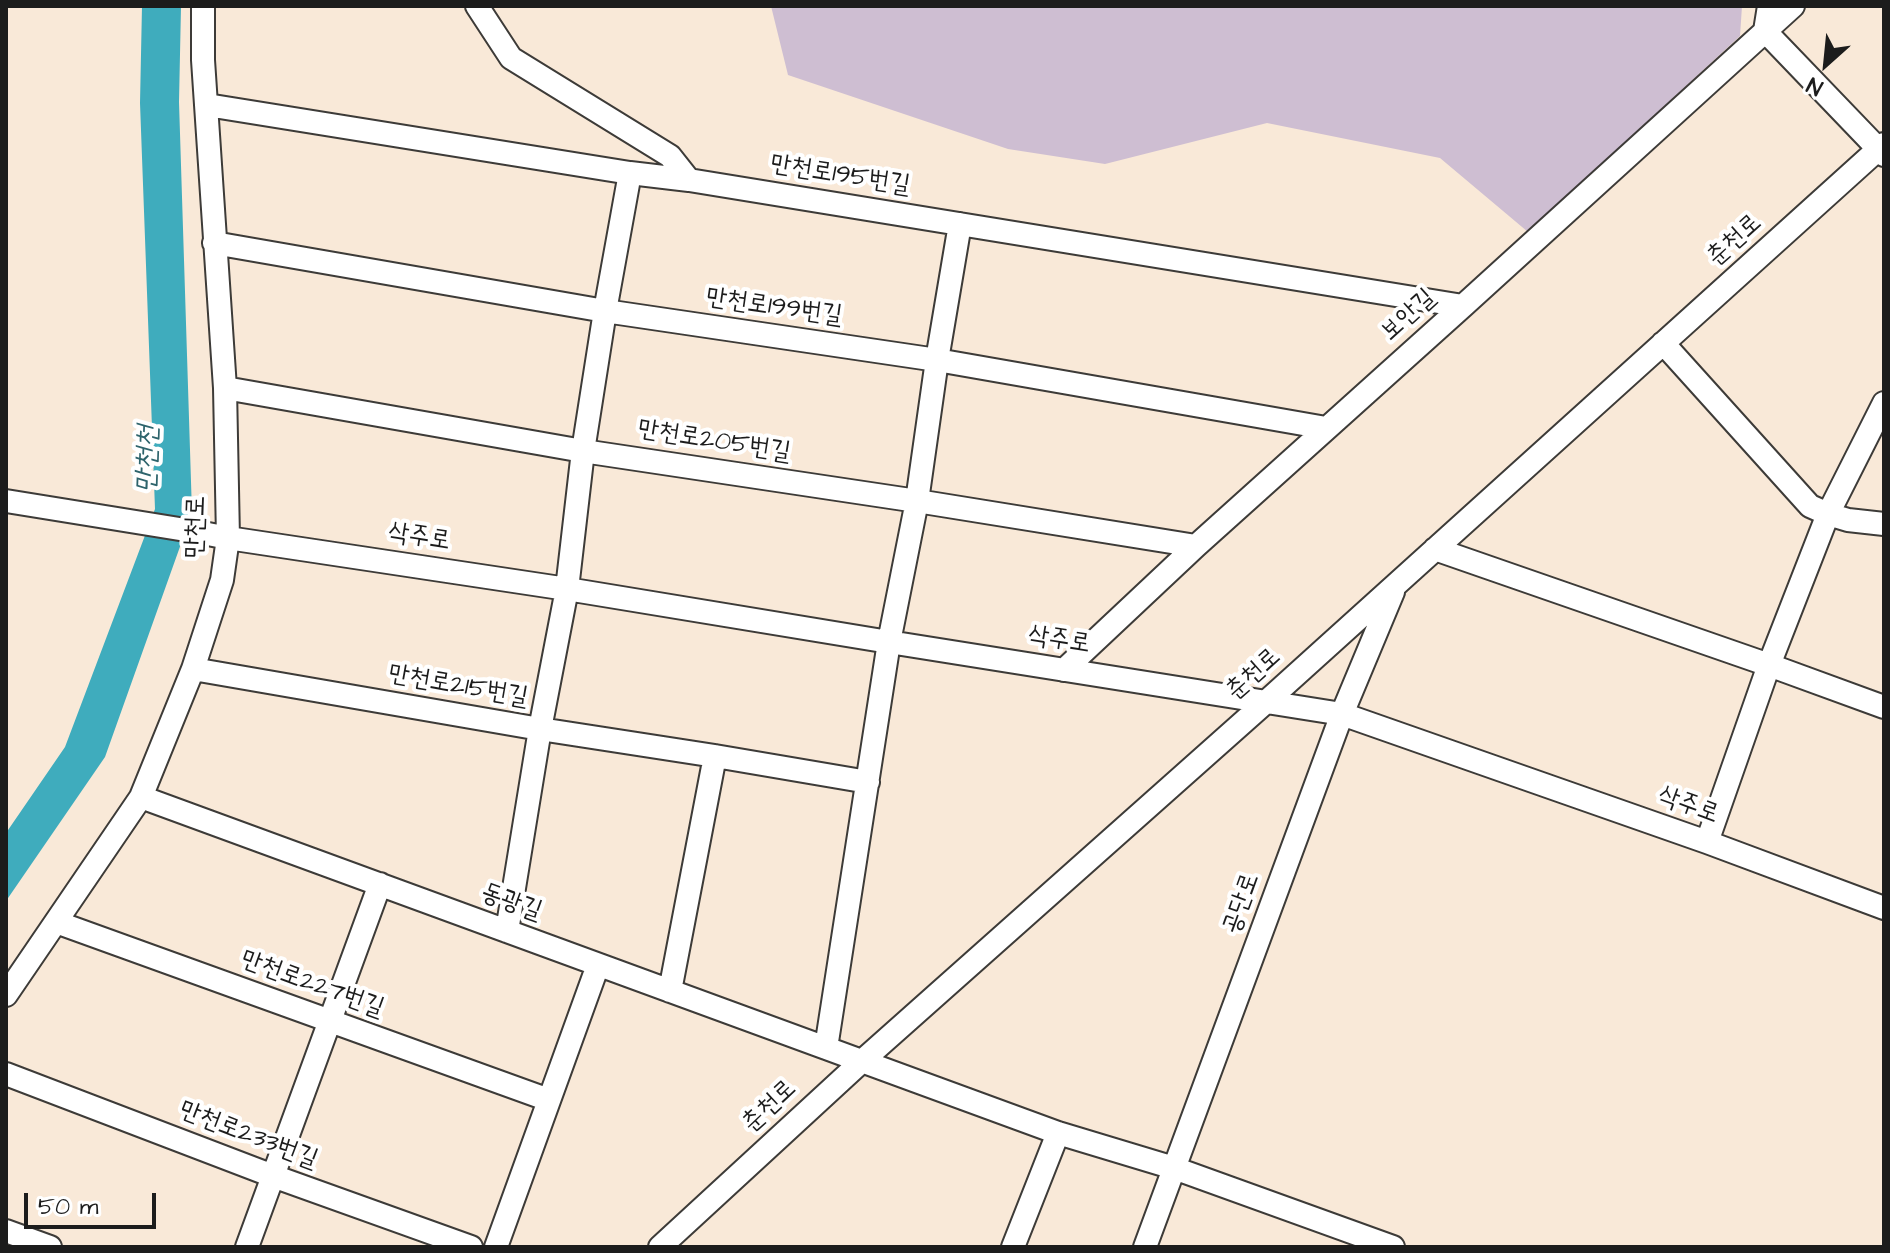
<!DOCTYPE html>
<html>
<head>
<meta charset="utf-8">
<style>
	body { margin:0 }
	#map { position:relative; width:1890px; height:1253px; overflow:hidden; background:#f9e9d8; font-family:"Architects Daughter",sans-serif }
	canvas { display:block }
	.frame { position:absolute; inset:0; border:8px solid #1c1c1c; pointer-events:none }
	.north { position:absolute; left:1786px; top:24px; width:80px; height:80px; -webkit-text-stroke:6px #fff; paint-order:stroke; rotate:207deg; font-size:22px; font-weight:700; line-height:32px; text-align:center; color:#1c1c1c }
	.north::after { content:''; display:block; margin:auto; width:28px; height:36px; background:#1c1c1c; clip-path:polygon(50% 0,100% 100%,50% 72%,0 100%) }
	.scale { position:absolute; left:24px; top:1193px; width:132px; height:36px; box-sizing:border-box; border:4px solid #1c1c1c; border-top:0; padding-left:10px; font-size:24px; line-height:28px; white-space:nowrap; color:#1c1c1c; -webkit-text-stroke:6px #fff; paint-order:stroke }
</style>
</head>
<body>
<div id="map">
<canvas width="1890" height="1253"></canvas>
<div class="frame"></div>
<div class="north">N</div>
<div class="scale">50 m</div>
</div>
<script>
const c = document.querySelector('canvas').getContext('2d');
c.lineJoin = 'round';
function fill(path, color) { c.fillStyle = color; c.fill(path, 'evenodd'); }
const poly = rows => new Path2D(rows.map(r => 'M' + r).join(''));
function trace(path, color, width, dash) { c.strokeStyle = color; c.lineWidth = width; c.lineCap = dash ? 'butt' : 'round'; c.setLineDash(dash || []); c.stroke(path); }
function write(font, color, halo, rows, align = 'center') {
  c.font = font + ' "Architects Daughter","Poor Story",sans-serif'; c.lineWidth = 8; c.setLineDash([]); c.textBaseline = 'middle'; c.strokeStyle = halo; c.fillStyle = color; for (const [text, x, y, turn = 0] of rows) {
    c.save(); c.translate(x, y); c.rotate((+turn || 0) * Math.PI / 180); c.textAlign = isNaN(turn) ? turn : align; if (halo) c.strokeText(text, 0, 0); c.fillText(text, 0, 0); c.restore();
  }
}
fill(poly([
	[771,6,1742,6,1740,36,1528,232,1440,158,1267,123,1105,164,1008,149,788,75]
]), '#cebed2');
fill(poly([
	[142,6,181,6,179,102,192,513,105,757,6,901,6,833,65,747,155,509,140,103]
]), '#3facbd');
const minor = poly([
	[477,6,511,58,670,156,689,180],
	[1769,6,1765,31,1884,155],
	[207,105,630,173,689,180,1463,306],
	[214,243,605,311,937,360,1326,428],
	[1663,343,1810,506,1828,514,1848,520,1884,524],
	[225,388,583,451,917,501,1196,546],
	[6,501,198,532,228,538,567,589,889,642,1342,714,1707,842,1884,908],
	[1435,549,1769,665,1884,707],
	[193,669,540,729,715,756,868,782],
	[1064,670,1196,546,1463,306,1793,6],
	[141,797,1058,1133,1174,1168,1393,1247],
	[1707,842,1769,665,1828,514,1884,403],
	[56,922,549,1100],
	[507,931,540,729,567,589,583,451,605,311,630,173],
	[670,991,715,756],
	[6,995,141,797,193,669,222,580,228,538,225,388,203,60,203,6],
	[826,1048,889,642,917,501,937,360,960,224],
	[6,1074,273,1176,471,1247],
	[6,1231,50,1247],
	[247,1247,380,884],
	[496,1247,598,965],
	[660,1247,861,1062,1267,701,1884,144],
	[1013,1247,1058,1133],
	[1145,1247,1342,714,1393,592]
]);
trace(minor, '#3d3b38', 26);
trace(minor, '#fff', 22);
write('26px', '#1c1c1c', '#fff', [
	["만천로195번길",840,176,9],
	["춘천로",1735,241,-42],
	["만천로199번길",774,308,8],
	["보안길",1409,316,-42],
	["만천로205번길",714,442,9],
	["만천로",197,527,-88],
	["삭주로",419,538,9],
	["삭주로",1059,641,9],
	["춘천로",1254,675,-42],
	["만천로215번길",458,687,10],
	["삭주로",1688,806,20],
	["동광길",511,903,20],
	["공단로",1242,904,-70],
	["만천로227번길",312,985,20],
	["춘천로",770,1107,-43],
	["만천로233번길",248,1136,21]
]);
write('italic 28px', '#2e646c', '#fff', [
	["만천천",149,459,-88]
]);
</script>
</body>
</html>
